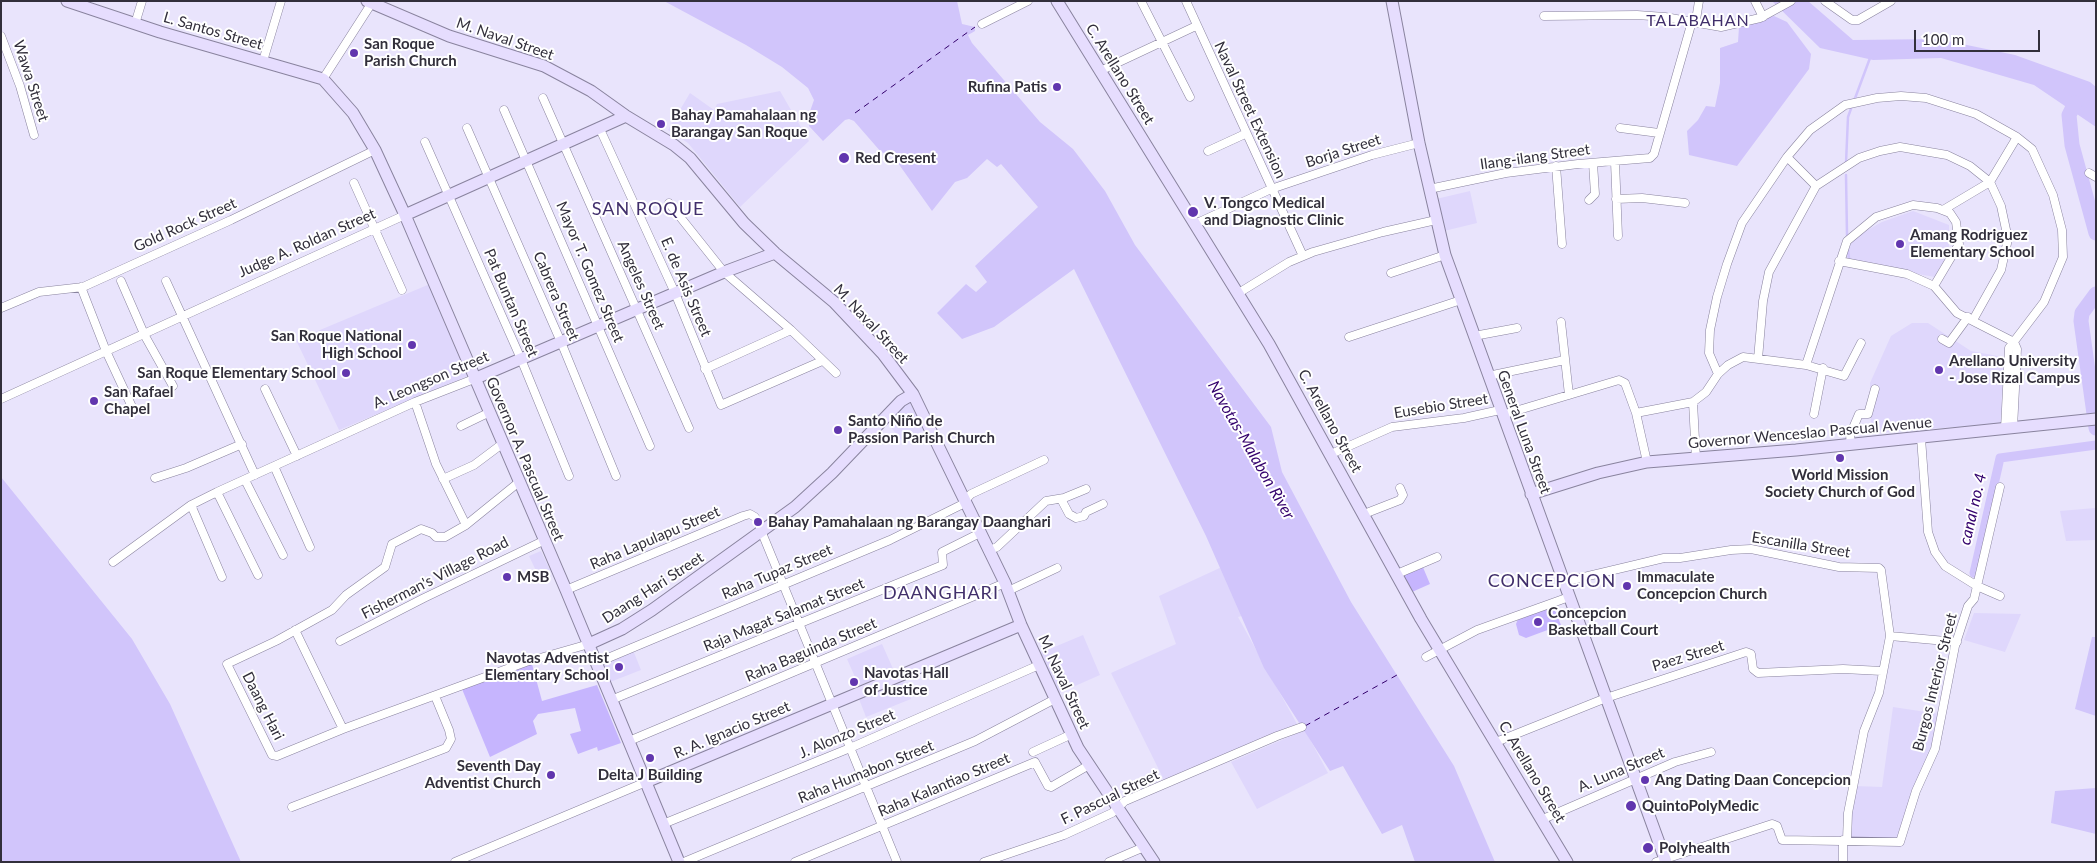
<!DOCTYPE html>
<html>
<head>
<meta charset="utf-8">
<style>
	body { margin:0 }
	#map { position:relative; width:2097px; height:863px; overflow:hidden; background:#e9e4fc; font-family:Lato,sans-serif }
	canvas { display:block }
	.frame { position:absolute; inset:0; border:2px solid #322f3b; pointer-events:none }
	.scale { position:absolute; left:1914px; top:30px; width:126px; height:22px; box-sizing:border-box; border:2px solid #322f3b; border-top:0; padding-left:6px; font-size:15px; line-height:18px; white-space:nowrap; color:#322f3b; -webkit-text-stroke:4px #fff; paint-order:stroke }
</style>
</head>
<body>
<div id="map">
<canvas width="2097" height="863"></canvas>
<div class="frame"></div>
<div class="scale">100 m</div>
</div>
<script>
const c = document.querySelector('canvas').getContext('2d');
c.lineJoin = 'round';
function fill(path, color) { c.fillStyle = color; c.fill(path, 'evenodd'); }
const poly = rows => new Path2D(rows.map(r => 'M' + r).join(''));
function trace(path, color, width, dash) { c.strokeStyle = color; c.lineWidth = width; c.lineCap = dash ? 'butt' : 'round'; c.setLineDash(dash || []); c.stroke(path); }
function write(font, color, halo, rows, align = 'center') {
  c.font = font + ' Lato,sans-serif'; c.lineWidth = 4; c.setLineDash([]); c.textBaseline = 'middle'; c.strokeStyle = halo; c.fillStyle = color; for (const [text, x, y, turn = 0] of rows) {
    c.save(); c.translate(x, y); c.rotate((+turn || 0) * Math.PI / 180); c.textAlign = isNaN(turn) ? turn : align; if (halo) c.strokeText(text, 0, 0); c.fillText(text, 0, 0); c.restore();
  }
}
fill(poly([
	[780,91,809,141,740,207,688,143,668,130,690,93,714,110,717,104],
	[1470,191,1477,223,1444,231,1436,199],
	[1913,211,1949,225,1949,251,1935,277,1849,262,1846,257,1853,238,1882,222],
	[430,284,470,375,339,430,296,340],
	[1912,323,1928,323,1971,351,2003,357,2001,424,1871,433,1870,383,1891,336],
	[910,400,926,429,903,442,885,420],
	[2095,508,2096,540,2066,541,2060,511],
	[541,551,550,570,538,575,529,556],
	[1250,554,1260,611,1238,617,1297,724,1164,780,1111,673,1176,644,1159,596],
	[1974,613,2021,614,2005,652,1964,640],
	[1083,635,1100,675,1059,693,1040,653],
	[882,644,894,671,859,686,847,659],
	[633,650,641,670,605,684,598,664],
	[904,681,911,699,866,717,859,699],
	[1893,707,1939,714,1933,749,1899,841,1849,838,1855,786,1882,787],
	[1305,730,1328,773,1257,809,1231,762]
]), '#dfd7fc');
fill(poly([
	[1422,565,1430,584,1412,592,1403,574],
	[1553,605,1561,625,1526,638,1519,635,1516,624,1518,619],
	[532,664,542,701,597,685,621,743,598,751,597,747,578,754,570,734,581,731,575,708,538,714,533,721,537,734,490,757,462,689]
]), '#c6b5fe');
fill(poly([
	[664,1,957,1,962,24,975,27,975,31,968,35,972,43,1040,122,1073,149,1105,191,1135,245,1271,427,1282,472,1351,602,1454,766,1495,862,1415,862,1402,825,1382,834,1343,766,1330,771,1264,668,1206,536,1074,269,994,327,962,339,937,313,966,284,976,292,987,282,975,266,1038,207,1001,164,997,167,987,159,967,178,955,182,932,211,893,156,881,152,854,121,849,119,845,120,823,141,809,126,808,117,814,100,808,88,782,67,746,45],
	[1772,1,1808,1,1853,40,1938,39,2015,55,2090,82,2096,87,2096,127,2034,85,1941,58,1873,60,1820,48],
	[1774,16,1787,22,1811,54,1809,69,1737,166,1689,155,1687,131,1698,120,1706,106,1715,107,1720,83,1720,48,1738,42,1739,27],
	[1,477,132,639,170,704,241,862,1,862],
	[2092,637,2096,637,2096,716,2075,709],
	[2096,788,2096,834,2051,823,2055,791]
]), '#d1c5fb');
trace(poly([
	[1854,101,1870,58],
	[1846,163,1848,117,1852,106],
	[1846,175,1847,235],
	[1848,249,1849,259]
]), '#d1c5fb', 2.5);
trace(poly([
	[1974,573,2000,458,2096,445]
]), '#d1c5fb', 9);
trace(poly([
	[2075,103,2069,115,2072,145,2096,233],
	[2096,294,2082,313,2081,321,2096,428]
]), '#d1c5fb', 15);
trace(poly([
	[855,113,975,27],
	[1305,726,1397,675]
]), '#33006c', 1, [6, 5]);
const street = poly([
	[1141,1,1190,97],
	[1186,1,1303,256],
	[1755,1,1763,17],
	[1825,1,1852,20,1858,20,1891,1],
	[1544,16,1637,15,1665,17,1721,27,1760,18,1791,1],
	[135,24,142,1],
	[982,24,1028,1],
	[1,36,20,86,34,135],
	[263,61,281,1],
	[1100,71,1196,26],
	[323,79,373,1],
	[543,98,689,428],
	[504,110,650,446],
	[599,127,675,293,721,405,822,361],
	[467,128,561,342,616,476],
	[1620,128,1659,133],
	[425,142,521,359,569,476],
	[1208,151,1245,134],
	[1787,157,1816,186],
	[1615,162,1618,236],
	[1556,166,1562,244],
	[2089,173,2096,177],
	[354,183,402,290],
	[1816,186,1859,158,1880,151,1900,147,1947,155,1970,166,1990,182,2001,206,2008,239,2001,270,1973,320],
	[1429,189,1506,173,1578,164,1650,158,1654,154,1691,25,1696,20,1699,1],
	[1616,199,1642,198,1685,203],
	[1589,200,1595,194,1593,163],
	[669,203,724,272,791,330,836,373],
	[1943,210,1990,182,2017,137],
	[1195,224,1271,189,1372,155,1419,143],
	[1839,261,1907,274,1934,286,1957,313,2014,342],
	[1391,273,1445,255],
	[121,281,145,336,173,386],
	[166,281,255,475],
	[81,287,106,351,133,409],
	[1237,294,1289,262,1313,252,1383,232,1436,220],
	[1,308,39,292,83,287,231,220,375,150],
	[1561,322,1569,395],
	[1474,336,1517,328],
	[1349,337,1461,300],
	[1942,339,1949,343,1968,317],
	[1758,359,1763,301,1769,272,1816,186],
	[1806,365,1844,376,1861,343],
	[705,369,791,330],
	[1718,374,1709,353,1710,330,1717,297,1727,264,1742,223,1787,157,1810,130,1845,105,1877,98,1901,96,1926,98,1976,114,2017,137,2032,149,2053,195,2062,230,2063,257,2044,302,2009,348,2005,429],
	[1488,376,1565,360],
	[265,389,297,456],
	[1,399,405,215],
	[415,402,436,464,466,525],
	[1693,402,1696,459],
	[1636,413,1693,402,1706,392,1718,374,1728,365,1743,357,1806,365,1847,241,1876,217,1913,205,1937,208,1950,213,1956,222,1959,244,1934,286],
	[1814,414,1823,368],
	[1502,415,1619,380,1625,383,1636,413,1647,462],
	[461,426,488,413],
	[2013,428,2017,349,2014,342],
	[1921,438,1928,532,1935,552,1945,566,1977,586,2000,596],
	[1851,445,1850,435,1859,414,1868,414,1875,389],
	[1331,454,1392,427,1464,418,1500,410],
	[274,466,310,547],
	[155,478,186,468,242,444],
	[443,479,474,465,502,444],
	[245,480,283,555],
	[519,482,466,525,445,537,436,537,432,533,421,529,392,544,385,567,346,595,332,610,276,641,227,664,272,755,277,756,343,729,526,662,589,644],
	[217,492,258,575],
	[1061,499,1069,514,1076,518,1084,516,1086,512,1103,504],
	[191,505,222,577],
	[1364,514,1400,500,1403,495,1400,488],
	[760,528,897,862],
	[988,551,997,547,1046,501,1064,498,1086,489],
	[113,562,191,505,217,492,415,402,474,379],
	[1397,574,1437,557],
	[1563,582,1664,558,1680,558,1731,550,1751,549,1839,567,1879,568,1881,570,1890,636,1879,693,1864,731,1848,813,1847,840],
	[566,590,743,516,750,514,755,517],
	[1008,591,1057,568],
	[295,630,343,729],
	[1890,636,1957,642],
	[340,641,424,598,543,541],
	[1426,657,1477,630,1569,597],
	[596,663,890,540,961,505,971,494,1044,460],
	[611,700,943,565,942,552,980,533],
	[629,741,1005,583],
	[1496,742,1606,698,1746,652,1751,654,1753,669,1758,673,1843,669,1882,671],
	[1033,752,1072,734],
	[292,807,446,748,451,739,449,730,435,696],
	[1543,819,1675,762,1711,752],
	[663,824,850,748,1039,665],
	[455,862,646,782],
	[684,862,975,741,1055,699],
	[795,862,1035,762,1048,786,1051,787,1089,765],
	[984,862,1064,835,1112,813,1125,801,1277,736,1302,727],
	[1109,862,1144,847],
	[1656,862,1772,824,1777,826,1782,840,1900,842,1916,791,1935,749,1955,646,1968,606,1974,599,2000,487],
	[1843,862,1843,840]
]);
const secondary = poly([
	[67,1,160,32,323,79,353,113,375,150,405,215,566,590,679,862],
	[367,1,449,36,544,66,591,91,626,116,674,145,690,158,744,223,775,253,834,302,883,354,913,394,928,425,1005,583,1021,625,1078,748,1154,862],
	[1057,1,1269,344,1421,619,1567,862],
	[1392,1,1419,143,1445,255,1666,862],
	[405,215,626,116],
	[474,379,724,272,775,253],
	[1531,494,1598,473,1647,462,1796,450,2096,419],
	[589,644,622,629,652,610,795,507,832,473,901,401,913,394],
	[646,782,1021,625]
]);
trace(street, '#89839e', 9);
trace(secondary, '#89839e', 13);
trace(street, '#fff', 8);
trace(secondary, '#e6ddfe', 11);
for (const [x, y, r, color] of [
	[354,53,5,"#6136ae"],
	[1057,87,5,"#6136ae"],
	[661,124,5,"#6136ae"],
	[844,158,6,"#6136ae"],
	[1193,212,6,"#6136ae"],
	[1900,244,5,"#6136ae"],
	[412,345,5,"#6136ae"],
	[1939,370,5,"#6136ae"],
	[346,373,5,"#6136ae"],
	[94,401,5,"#6136ae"],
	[838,430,5,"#6136ae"],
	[1840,458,5,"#6136ae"],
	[758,522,5,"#6136ae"],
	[507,577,5,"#6136ae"],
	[1627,586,5,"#6136ae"],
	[1538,622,5,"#6136ae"],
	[619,667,5,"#6136ae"],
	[854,682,5,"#6136ae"],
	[650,758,5,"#6136ae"],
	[551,775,5,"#6136ae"],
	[1645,780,5,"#6136ae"],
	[1631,806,6,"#6136ae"],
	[1648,848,6,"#6136ae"]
]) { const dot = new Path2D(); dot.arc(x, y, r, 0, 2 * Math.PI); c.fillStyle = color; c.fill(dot); trace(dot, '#fff', 2); }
write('15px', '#322f3b', '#fff', [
	["L. Santos Street",213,31,16],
	["M. Naval Street",505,39,19],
	["C. Arellano Street",1120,74,58],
	["Wawa Street",31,81,72],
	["Naval Street Extension",1250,110,65],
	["Borja Street",1343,151,-18],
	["Ilang-ilang Street",1535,157,-8],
	["Gold Rock Street",185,225,-24],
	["Judge A. Roldan Street",307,243,-24],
	["Mayor T. Gomez Street",590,272,67],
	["Angeles Street",641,285,66],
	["E. de Asis Street",686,287,67],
	["Cabrera Street",556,296,67],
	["Pat Buntan Street",511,303,67],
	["M. Naval Street",871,324,47],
	["A. Leongson Street",431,380,-23],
	["Eusebio Street",1441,406,-9],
	["C. Arellano Street",1330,421,61],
	["General Luna Street",1524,432,70],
	["Governor Wenceslao Pascual Avenue",1810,433,-5],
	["Governor A. Pascual Street",525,459,67],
	["Raha Lapulapu Street",655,538,-23],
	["Escanilla Street",1801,545,9],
	["Raha Tupaz Street",777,572,-23],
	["Fisherman's Village Road",435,578,-27],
	["Daang Hari Street",653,588,-33],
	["Raja Magat Salamat Street",784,615,-22],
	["Raha Baguinda Street",811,650,-23],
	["Paez Street",1688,656,-17],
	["M. Naval Street",1064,682,65],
	["Burgos Interior Street",1935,682,-76],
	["Daang Hari",263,706,63],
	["R. A. Ignacio Street",732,730,-23],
	["J. Alonzo Street",847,734,-23],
	["A. Luna Street",1621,770,-23],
	["Raha Humabon Street",866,772,-22],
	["C. Arellano Street",1532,772,59],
	["Raha Kalantiao Street",944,785,-23],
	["F. Pascual Street",1110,797,-26]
]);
write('bold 15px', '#322f3b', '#fff', [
	["San Roque",364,44],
	["Parish Church",364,61],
	["Rufina Patis",1047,87,"right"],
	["Bahay Pamahalaan ng",671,115],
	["Barangay San Roque",671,132],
	["Red Cresent",855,158],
	["V. Tongco Medical",1204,203],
	["and Diagnostic Clinic",1204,220],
	["Amang Rodriguez",1910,235],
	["Elementary School",1910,252],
	["San Roque National",402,336,"right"],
	["High School",402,353,"right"],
	["Arellano University",1949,361],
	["- Jose Rizal Campus",1949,378],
	["San Roque Elementary School",336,373,"right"],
	["San Rafael",104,392],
	["Chapel",104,409],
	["Santo Niño de",848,421],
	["Passion Parish Church",848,438],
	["World Mission",1840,475,"center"],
	["Society Church of God",1840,492,"center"],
	["Bahay Pamahalaan ng Barangay Daanghari",768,522],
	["MSB",517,577],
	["Immaculate",1637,577],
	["Concepcion Church",1637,594],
	["Concepcion",1548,613],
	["Basketball Court",1548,630],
	["Navotas Adventist",609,658,"right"],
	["Elementary School",609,675,"right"],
	["Navotas Hall",864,673],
	["of Justice",864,690],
	["Seventh Day",541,766,"right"],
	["Adventist Church",541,783,"right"],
	["Delta J Building",650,775,"center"],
	["Ang Dating Daan Concepcion",1655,780],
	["QuintoPolyMedic",1642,806],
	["Polyhealth",1659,848]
], 'left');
c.letterSpacing = '1px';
write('16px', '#412f6b', '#fff', [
	["TALABAHAN",1698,21]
]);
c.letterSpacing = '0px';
write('italic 16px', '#33006c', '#fff', [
	["Navotas-Malabon River",1251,450,60],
	["canal no. 4",1973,509,-77]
]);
c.letterSpacing = '1px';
write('18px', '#412f6b', '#fff', [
	["SAN ROQUE",648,209],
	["CONCEPCION",1552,581],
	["DAANGHARI",941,593]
]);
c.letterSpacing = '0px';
</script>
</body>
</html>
